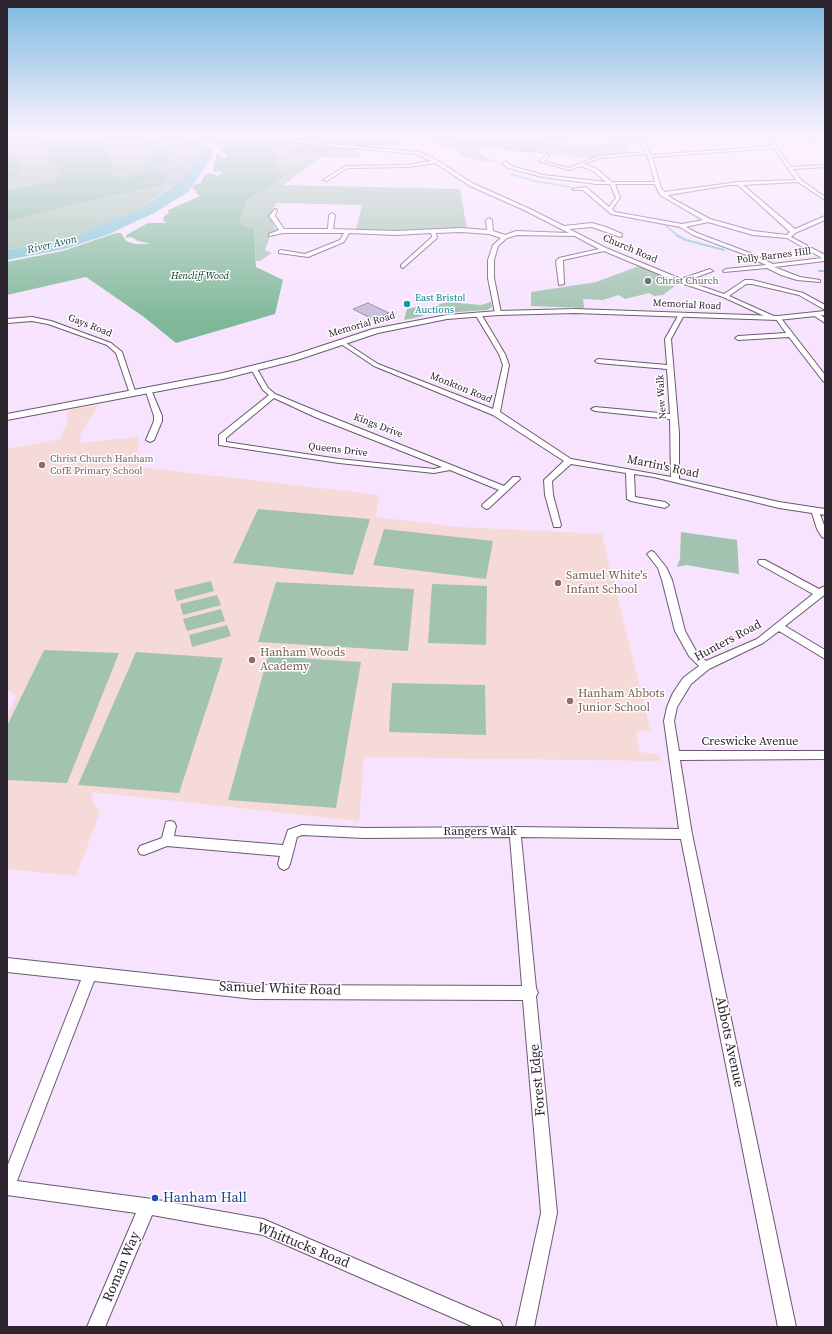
<!DOCTYPE html>
<html>
<head>
<meta charset="utf-8">
<style>
	body { margin:0 }
	#map { position:relative; width:832px; height:1334px; overflow:hidden; background:#f7e3fe; font-family:"Source Serif 4",serif }
	canvas { display:block }
	.frame { position:absolute; inset:0; border:8px solid #2d252f; pointer-events:none }
</style>
</head>
<body>
<div id="map">
<canvas width="832" height="1334"></canvas>
<div class="frame"></div>
</div>
<script>
const c = document.querySelector('canvas').getContext('2d');
c.lineJoin = 'round';
function fill(path, color) { c.fillStyle = color; c.fill(path, 'evenodd'); }
const poly = rows => new Path2D(rows.map(r => 'M' + r).join(''));
function trace(path, color, width, dash) { c.strokeStyle = color; c.lineWidth = width; c.lineCap = dash ? 'butt' : 'round'; c.setLineDash(dash || []); c.stroke(path); }
function write(font, color, halo, rows, align = 'center') {
  c.font = font + ' "Source Serif 4",serif'; c.lineWidth = 3; c.setLineDash([]); c.textBaseline = 'middle'; c.strokeStyle = halo; c.fillStyle = color; for (const [text, x, y, turn = 0] of rows) {
    c.save(); c.translate(x, y); c.rotate((+turn || 0) * Math.PI / 180); c.textAlign = isNaN(turn) ? turn : align; if (halo) c.strokeText(text, 0, 0); c.fillText(text, 0, 0); c.restore();
  }
}
fill(poly([
	[99,405,86,424,80,436,81,443,138,437,139,467,379,495,376,517,458,527,602,534,651,731,636,731,640,752,660,755,661,761,364,757,359,821,93,792,91,800,100,812,76,876,7,869,7,717,16,696,7,689,7,449,60,439,67,423,67,410]
]), '#f5dad8');
fill(poly([
	[7,135,170,135,194,149,196,159,179,181,141,208,78,235,56,242,7,250],
	[465,135,630,135,635,141,623,143,629,154,591,158,539,153,544,143,489,139],
	[602,137,607,144,569,147,561,139],
	[433,137,479,149,473,150,491,160,486,162,480,162,464,156,459,153,461,152,429,141],
	[271,145,287,147,292,153,313,156,322,157,333,151,356,151,355,154,361,154,359,157,322,157,283,185,460,189,467,229,398,231,356,229,362,205,276,203,269,216,276,230,268,234,270,236,265,250,272,253,260,261,256,261,254,227,243,226,240,221,246,201,284,178,275,162,276,149],
	[639,266,679,283,663,295,654,296,649,293,625,299,619,295,603,300,583,299,584,308,531,306,531,292,596,282],
	[448,302,481,305,491,302,492,307,487,310,429,314,429,311,433,306],
	[416,307,423,308,423,316,404,320,407,309],
	[258,509,370,519,353,575,233,563],
	[384,529,493,541,486,579,373,565],
	[681,532,737,540,739,574,686,565,677,567,680,559],
	[211,581,214,591,177,601,174,590],
	[276,582,414,589,408,651,258,642],
	[432,584,487,586,486,645,428,643],
	[217,595,221,605,183,615,180,604],
	[221,609,225,621,187,631,183,619],
	[227,625,231,636,192,647,189,635],
	[44,650,119,653,67,783,7,780,7,726],
	[136,652,223,658,179,793,78,785],
	[268,656,361,662,336,808,228,800],
	[392,683,485,685,486,735,389,732]
]), '#a1c3af');
fill(poly([
	[7,135,102,135,112,166,110,175,123,178,155,167,167,181,161,185,60,207,7,222,7,191,53,181,60,175,54,162,48,160,50,156,43,141,7,141],
	[196,135,390,135,363,138,395,141,403,145,359,146,356,151,333,151,322,157,292,153,287,147,272,145,276,149,275,162,284,178,246,201,240,221,243,226,254,227,256,267,283,280,275,314,176,343,144,317,86,277,7,295,7,262,63,251,116,233,121,233,126,241,135,244,151,244,138,241,131,237,126,238,126,235,148,223,167,223,163,221,164,216,169,213,168,210,200,196,196,193,197,191,192,188,195,184,200,184,204,176,210,173,218,176,221,173,221,171,214,172,213,169,217,154,222,156,221,158,227,157,225,153,220,151,222,148,211,143,203,142],
	[394,135,465,135,489,139,544,143,539,153,510,151,493,146,479,149,433,137,428,139],
	[7,151,16,154,23,168,21,173,7,178]
]), '#7fb898');
fill(poly([
	[170,135,196,135,213,150,211,159,188,192,154,213,107,235,64,249,7,260,7,250,56,242,78,235,141,208,168,190,179,181,190,167,189,163,196,158,194,149],
	[137,137,151,137,170,147,175,153,168,162,157,168,146,170,149,162,146,157,149,155,142,146,145,142]
]), '#7ac3ce');
trace(poly([
	[324,135,358,137,377,135],
	[409,135,473,150,493,162],
	[473,150,492,147,590,152],
	[511,174,534,181,570,187],
	[140,181,181,183],
	[665,225,678,236]
]), '#7ac3ce', 1.5);
trace(poly([
	[676,235,686,240,724,250],
	[819,271,825,271]
]), '#7ac3ce', 2);
const building = poly([
	[368,303,389,313,374,320,353,309,368,303]
]);
fill(building, '#c9bdda');
trace(building, '#9187a1', 1);
const minor = poly([
	[260,135,310,142,419,152,438,161,474,184,528,208,564,226,592,223,606,227,622,234,622,236,620,237,592,227,569,229,606,248,681,279,710,269,713,271,686,281,724,294,745,280,752,280,803,293,825,305,825,310,799,295,752,284,746,284,729,296,776,317,780,317,825,375,825,382,823,381,789,337,738,340,735,338,738,336,786,333,776,319,771,319,723,297,678,282,604,251,563,260,564,284,559,285,556,261,559,258,599,249,575,236,517,235,507,238,498,246,494,260,494,278,501,313,498,315,495,313,488,278,488,260,493,245,501,238,489,234,461,232,436,233,437,238,403,268,401,267,401,265,432,237,431,233,396,235,349,233,344,242,308,257,279,253,279,251,281,250,305,254,340,240,344,233,283,233,269,236,269,234,279,230,269,216,275,209,277,210,275,216,284,229,328,229,329,215,332,213,335,215,333,229,396,231,461,228,487,230,486,220,489,218,492,220,493,231,505,235,516,231,569,233,524,210,470,186,435,163,408,167,347,168,327,181,323,180,346,166,408,165,431,161,416,154,310,144,280,140,260,135],
	[629,135,634,135,640,139,671,135,643,141,651,155,772,146,768,135,772,135,777,147,791,167,825,165,825,167,793,169,801,180,825,197,825,200,798,182,743,185,795,229,825,216,825,220,795,233,791,237,825,255,825,261,774,267,800,277,820,280,820,282,797,280,781,275,767,268,724,272,723,271,726,269,766,265,746,255,693,235,680,227,611,214,583,190,574,190,572,189,586,187,609,207,616,198,610,184,596,184,543,177,508,168,502,163,506,162,512,166,543,175,606,182,593,171,581,166,569,170,539,161,547,155,549,156,544,161,569,168,599,156,646,152,641,143,629,135],
	[774,148,796,180,738,182,665,192,661,188,652,157,774,148],
	[647,154,655,182,612,182,597,169,584,164,600,158,647,154],
	[615,184,655,184,660,195,703,220,682,224,615,212,612,209,620,198,615,184],
	[730,185,738,185,790,232,787,235,753,231,710,219,673,199,668,195,730,185],
	[708,222,753,235,787,238,822,258,773,264,750,253,697,233,686,227,708,222],
	[808,135,812,135,817,143,815,143,808,135],
	[476,313,481,314,505,354,509,365,500,412,571,459,671,477,670,419,595,411,591,409,595,407,670,414,667,369,598,363,595,361,598,359,667,365,665,339,679,314,683,314,684,315,671,339,679,433,679,479,779,502,825,509,825,515,820,514,825,528,825,538,822,537,817,529,812,513,779,508,654,477,634,474,635,497,665,502,669,505,665,508,631,501,627,499,626,473,571,464,552,481,553,495,561,525,560,527,554,527,545,495,544,480,564,461,493,415,374,366,338,342,343,341,378,364,493,409,503,365,499,354,475,314,476,313],
	[813,313,817,313,825,318,825,323,813,315,813,313],
	[32,317,51,321,111,343,122,352,136,394,135,395,130,394,116,353,107,345,48,324,32,321,7,323,7,319,32,317],
	[254,367,257,369,268,388,275,394,321,413,504,486,513,477,519,477,520,479,489,508,486,509,482,506,483,504,499,490,450,470,434,473,339,463,219,445,219,435,269,395,263,390,251,369,254,367],
	[274,398,315,417,442,467,434,469,339,459,226,442,226,438,274,398],
	[149,390,152,392,162,416,162,421,154,440,150,442,146,440,154,421,154,416,146,392,149,390],
	[651,551,654,552,666,567,672,580,685,631,696,651,706,661,757,639,813,594,759,564,758,562,759,560,765,560,819,589,825,586,825,594,823,596,785,626,825,650,825,659,779,631,763,643,709,669,691,684,677,707,674,721,679,751,825,751,825,759,680,760,692,834,796,1327,778,1327,681,839,521,837,536,988,538,993,536,996,557,1213,534,1327,516,1327,541,1213,523,1000,254,999,94,981,17,1181,152,1199,263,1219,500,1321,503,1327,474,1327,263,1235,152,1215,105,1327,87,1327,136,1213,7,1195,7,1167,81,980,7,972,7,958,254,985,522,986,510,837,364,838,302,835,297,837,290,864,288,868,284,870,280,868,278,864,280,856,167,846,144,855,140,854,138,850,140,846,162,838,166,822,170,821,174,822,176,826,174,836,283,845,288,830,302,825,364,828,515,827,679,829,664,721,667,707,673,693,683,678,699,666,689,656,675,631,662,580,658,568,647,554,651,551]
]);
const tertiary = poly([
	[575,309,778,316,825,311,825,315,778,320,575,313,498,315,447,319,378,333,297,360,223,379,7,420,7,414,223,373,291,356,373,329,447,315,498,311,575,309]
]);
trace(minor, '#6b5970', 2);
trace(tertiary, '#6b5970', 2);
fill(minor, '#fff');
fill(tertiary, '#fff');
const sky = c.createLinearGradient(0, 0, 0, 321);
sky.addColorStop(0, '#7cbade');
sky.addColorStop(0.42, '#fbf2ff');
sky.addColorStop(1, '#fbf2ff00');
c.fillStyle = sky;
c.fillRect(0, 0, 832, 321);
for (const [x, y, r, color] of [
	[648,281,4,"#6b7280"],
	[407,304,4,"#0f9aa8"],
	[42,465,4,"#8d6e63"],
	[558,583,4,"#8d6e63"],
	[252,660,4,"#8d6e63"],
	[570,701,4,"#8d6e63"],
	[155,1198,4,"#1a4fb4"]
]) { const dot = new Path2D(); dot.arc(x, y, r, 0, 2 * Math.PI); c.fillStyle = color; c.fill(dot); trace(dot, '#fff', 1.5); }
write('10px', '#2d252f', '#fff', [
	["Church Road",630,249,23],
	["Polly Barnes Hill",774,256,-7],
	["Memorial Road",687,305,3],
	["Memorial Road",362,325,-16],
	["Gays Road",90,326,21],
	["Monkton Road",461,388,22],
	["New Walk",662,397,-94],
	["Kings Drive",378,426,21],
	["Queens Drive",338,450,7]
]);
write('italic 10px', '#03341f', '#fff', [
	["Hencliff Wood",200,276]
]);
write('10px', '#5b616d', '#fff', [
	["Christ Church",656,281]
], 'left');
write('10px', '#0d838f', '#fff', [
	["East Bristol",415,298],
	["Auctions",415,310]
], 'left');
write('10px', '#785e54', '#fff', [
	["Christ Church Hanham",50,459],
	["CofE Primary School",50,471]
], 'left');
write('italic 11px', '#0f5058', '#fff', [
	["River Avon",52,245,-13]
]);
write('12px', '#2d252f', '#fff', [
	["Martin's Road",663,467,12],
	["Hunters Road",728,641,-28],
	["Creswicke Avenue",750,742],
	["Rangers Walk",480,832]
]);
write('12px', '#785e54', '#fff', [
	["Samuel White's",566,576],
	["Infant School",566,590],
	["Hanham Woods",260,653],
	["Academy",260,667],
	["Hanham Abbots",578,694],
	["Junior School",578,708]
], 'left');
write('14px', '#2d252f', '#fff', [
	["Samuel White Road",280,989,2],
	["Abbots Avenue",729,1042,78],
	["Forest Edge",538,1080,-95],
	["Whittucks Road",303,1246,22],
	["Roman Way",122,1267,-67]
]);
write('14px', '#164399', '#fff', [
	["Hanham Hall",163,1198]
], 'left');
</script>
</body>
</html>
